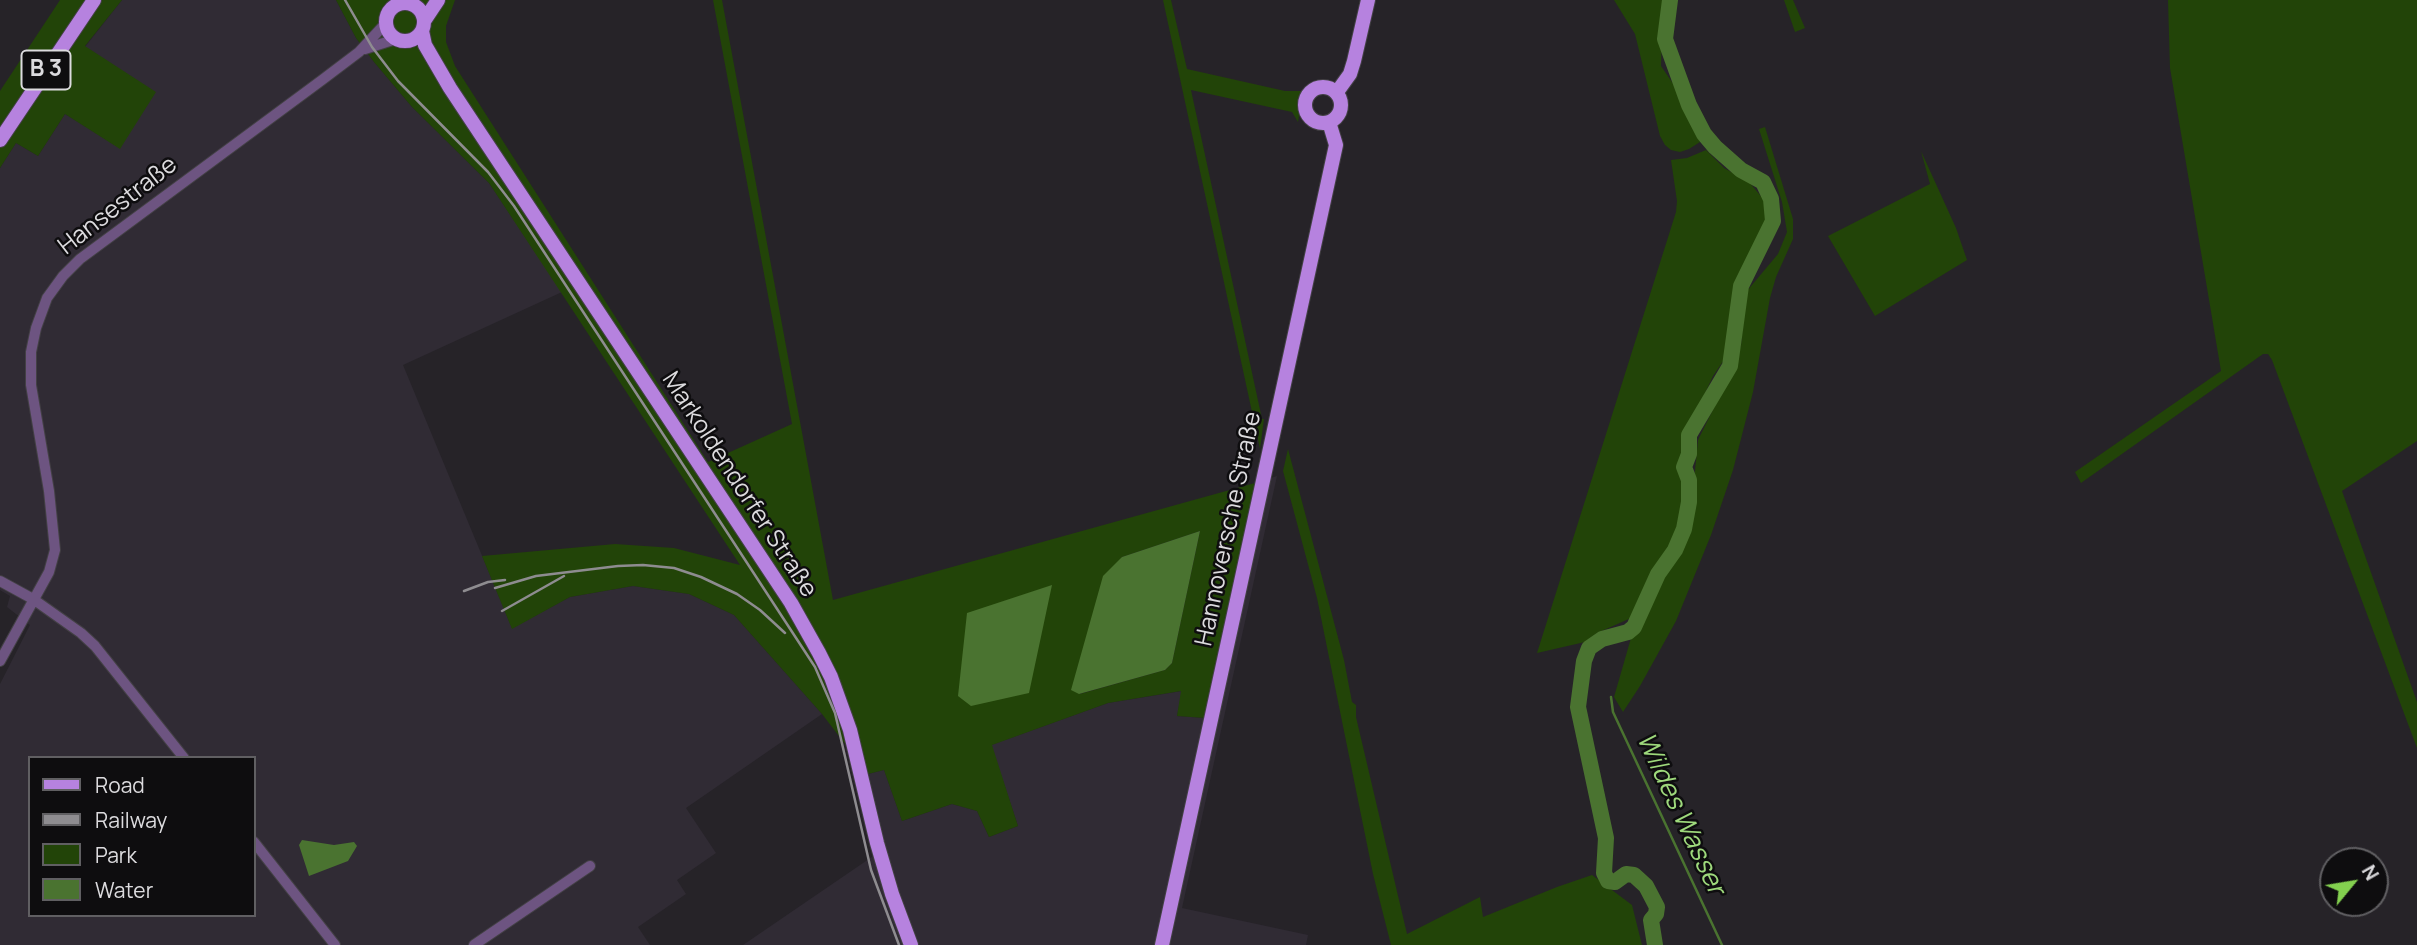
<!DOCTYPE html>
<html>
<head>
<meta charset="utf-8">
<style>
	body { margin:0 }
	#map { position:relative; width:2417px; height:945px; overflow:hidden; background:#262328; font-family:Manrope,sans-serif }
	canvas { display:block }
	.legend { position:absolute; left:28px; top:756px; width:228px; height:161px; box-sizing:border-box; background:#0e0d0f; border:2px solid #605f62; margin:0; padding:9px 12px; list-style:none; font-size:21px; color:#dcdbde }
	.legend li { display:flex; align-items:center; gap:14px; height:35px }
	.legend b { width:35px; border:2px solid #605f62 }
	.north { position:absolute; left:2319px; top:847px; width:70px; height:70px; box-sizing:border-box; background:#0e0d0f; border:2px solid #605f62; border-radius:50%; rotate:60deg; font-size:19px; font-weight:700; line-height:28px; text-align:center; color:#dcdbde }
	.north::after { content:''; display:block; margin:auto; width:24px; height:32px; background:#83d04f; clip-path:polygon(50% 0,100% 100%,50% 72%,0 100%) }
</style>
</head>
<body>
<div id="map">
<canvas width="2417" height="945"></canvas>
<ul class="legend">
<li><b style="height:9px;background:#b682df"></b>Road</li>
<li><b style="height:9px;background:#8e8c90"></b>Railway</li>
<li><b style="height:19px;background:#224408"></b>Park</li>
<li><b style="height:19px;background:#4a7330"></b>Water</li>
</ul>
<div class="north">N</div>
</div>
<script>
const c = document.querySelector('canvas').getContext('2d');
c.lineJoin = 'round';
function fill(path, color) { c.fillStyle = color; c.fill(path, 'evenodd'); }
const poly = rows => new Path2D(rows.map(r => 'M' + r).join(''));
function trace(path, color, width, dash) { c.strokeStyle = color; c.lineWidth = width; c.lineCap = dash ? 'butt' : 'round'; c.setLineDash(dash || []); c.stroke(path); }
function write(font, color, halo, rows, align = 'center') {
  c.font = font + ' Manrope,sans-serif'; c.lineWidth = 5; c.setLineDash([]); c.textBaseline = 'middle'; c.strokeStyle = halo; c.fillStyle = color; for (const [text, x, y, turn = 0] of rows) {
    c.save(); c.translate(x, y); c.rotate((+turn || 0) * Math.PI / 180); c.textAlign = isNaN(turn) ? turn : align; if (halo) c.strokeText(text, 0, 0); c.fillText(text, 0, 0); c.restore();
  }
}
fill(poly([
	[122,0,336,0,356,38,374,62,412,107,489,183,562,292,403,365,512,628,570,597,633,586,689,594,734,615,822,714,686,808,716,853,677,880,686,894,638,927,650,945,0,945,0,684,30,625,7,607,10,596,0,590,0,168,16,143,38,156,65,114,120,148,85,47],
	[30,758,254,758,254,915,30,915],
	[1277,476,1182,908,1308,935,1306,945,743,945,885,848,868,774,884,770,902,821,952,804,977,811,989,837,1018,826,991,745,1108,703,1182,691,1177,716,1205,718,1255,483]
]), '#302b34');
fill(poly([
	[60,0,122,0,85,46,156,92,120,149,65,114,38,156,16,143,0,168,0,91],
	[336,0,455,0,446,26,446,42,455,66,708,462,792,424,713,0,722,0,833,600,1255,483,1205,718,1177,716,1181,691,1108,703,992,745,1018,826,989,837,977,811,952,804,902,821,884,770,868,774,822,714,734,615,689,594,633,586,570,597,512,629,482,556,615,544,674,548,740,565,489,183,412,107,374,62,356,38],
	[1200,531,1172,663,1165,670,1080,694,1122,557],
	[1163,0,1171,0,1187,69,1285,91,1303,91,1298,122,1292,112,1191,90,1262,419,1264,419,1260,449],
	[1614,0,1663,0,1661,66,1674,85,1700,142,1689,149,1680,152,1671,150,1665,145,1660,136,1635,34],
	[1784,0,1793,0,1805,28,1795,32],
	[2168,0,2417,0,2417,441,2342,491,2417,702,2417,748,2272,360,2268,354,2263,354,2081,483,2075,472,2221,371,2170,68],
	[1765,127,1793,219,1793,239,1776,277,1770,298,1753,392,1733,470,1711,535,1676,621,1640,686,1623,712,1614,697,1631,638,1635,635,1651,596,1682,543,1690,522,1698,440,1734,367,1741,345,1746,292,1778,254,1787,232,1782,202,1759,129],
	[1706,150,1724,168,1749,182,1765,201,1770,220,1735,283,1726,357,1713,376,1681,445,1682,455,1678,465,1684,486,1684,507,1676,539,1647,580,1638,606,1631,618,1597,633,1585,642,1537,653,1676,212,1677,201,1671,160,1687,158],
	[1921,151,1956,228,1967,260,1875,316,1828,236,1930,184],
	[1288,449,1344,660,1352,702,1356,705,1356,717,1407,934,1480,897,1483,917,1557,887,1592,875,1632,905,1642,945,1391,945,1373,874,1317,598,1283,471]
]), '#224408');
fill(poly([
	[1200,531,1172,663,1165,670,1079,694,1071,690,1103,576,1122,557],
	[1052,585,1029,693,971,706,958,696,967,613],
	[302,840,334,845,354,842,357,846,348,861,309,876,299,845]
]), '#4a7330');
trace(poly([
	[1611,697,1613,712,1722,945]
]), '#4a7330', 2.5);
trace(poly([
	[1655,945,1651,920,1656,914,1657,907,1646,886,1634,875,1626,874,1615,882,1608,881,1604,873,1606,838,1578,707,1584,661,1589,648,1602,639,1628,632,1634,627,1658,574,1675,550,1684,529,1689,502,1689,480,1684,467,1689,454,1689,435,1730,366,1741,286,1773,221,1771,199,1763,182,1741,170,1715,147,1704,134,1689,105,1665,39,1670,0]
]), '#4a7330', 16);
const minor = poly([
	[365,49,396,39],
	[0,581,33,599,81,633,95,646,184,758],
	[0,661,49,572,55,550,49,491,31,385,31,352,36,328,47,298,63,276,80,259,322,80,359,52,386,23],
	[254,842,335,945],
	[474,945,590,866]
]);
const major = poly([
	'386 22a19 19 0 1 1 38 0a19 19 0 1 1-38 0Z',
	[424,21,438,0],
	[422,31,425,45,450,88,791,603,819,653,831,677,850,730,877,843,892,894,911,945],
	'1305 105a18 18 0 1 1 36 0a18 18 0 1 1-36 0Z',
	[1337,92,1350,74,1354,61,1368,0],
	[0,140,94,0],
	[1162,945,1336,145,1329,122]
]);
trace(minor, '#434045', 12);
trace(major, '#434045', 16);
trace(minor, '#6d5481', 10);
trace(major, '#b682df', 14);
trace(poly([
	[345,0,372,47,398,81,488,172,514,206,815,667,835,713,871,870,899,945],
	[495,588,536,576,618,566,643,565,674,568,701,577,737,594,760,610,785,633],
	[464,591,488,582,505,580],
	[502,611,564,576]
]), '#8e8c90', 2.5);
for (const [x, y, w] of [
	[46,70,49]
]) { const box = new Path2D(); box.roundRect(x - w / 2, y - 19.5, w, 39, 5); c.fillStyle = '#0e0d0f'; c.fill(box); trace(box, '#dcdbde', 2); }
write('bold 23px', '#dcdbde', null, [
	["B 3",46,70]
]);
write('24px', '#dcdbde', '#0e0d0f', [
	["Hansestraße",118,206,-38],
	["Markoldendorfer Straße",739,485,57],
	["Hannoversche Straße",1229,529,-78]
]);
write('italic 26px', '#9ed97c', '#0e0d0f', [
	["Wildes Wasser",1680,814,65]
]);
</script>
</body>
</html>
